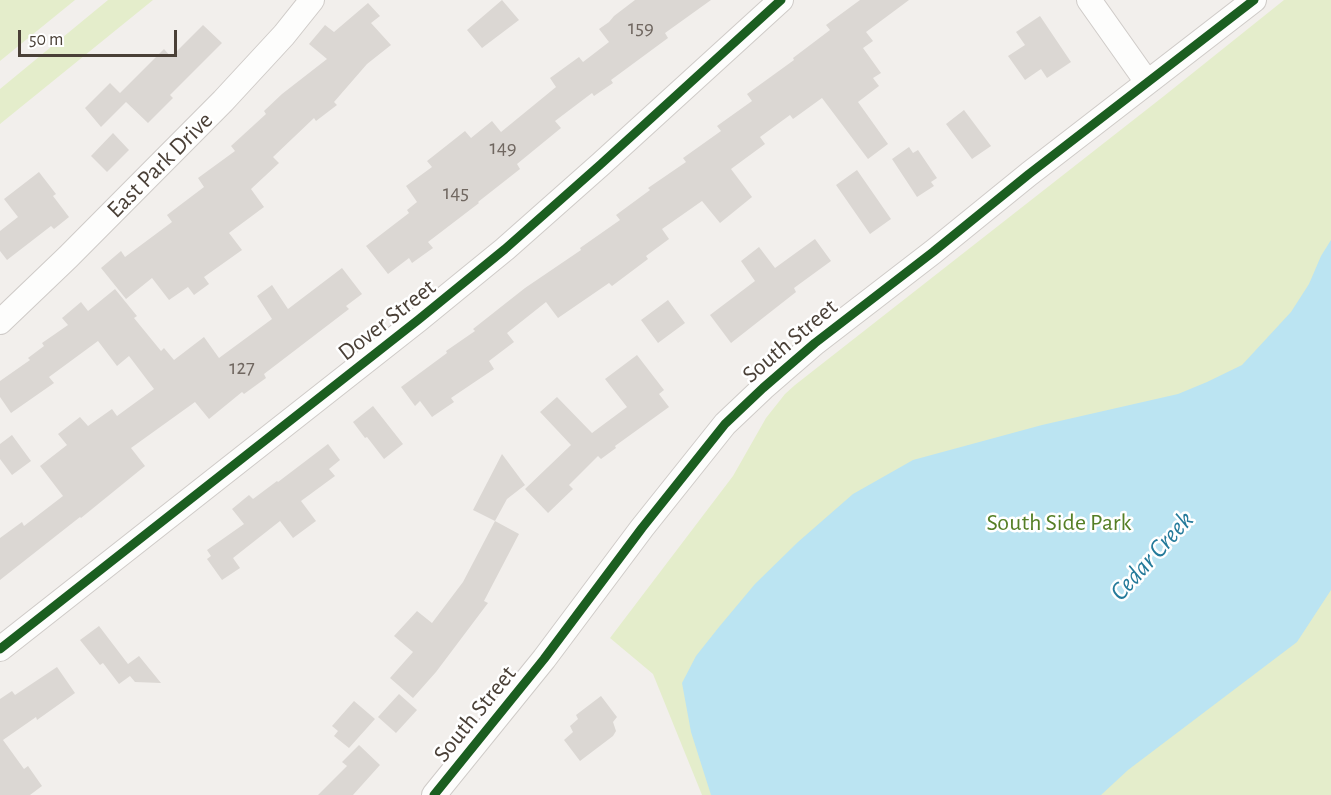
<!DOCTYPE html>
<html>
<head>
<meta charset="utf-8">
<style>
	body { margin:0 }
	#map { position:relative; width:1331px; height:795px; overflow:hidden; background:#f2efec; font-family:"Alegreya Sans",sans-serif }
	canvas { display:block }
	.scale { position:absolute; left:18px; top:30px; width:159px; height:27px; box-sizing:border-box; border:3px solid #4a4037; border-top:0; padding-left:8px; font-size:18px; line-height:21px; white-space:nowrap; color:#4a4037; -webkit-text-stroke:4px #fff; paint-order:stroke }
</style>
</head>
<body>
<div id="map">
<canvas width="1331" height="795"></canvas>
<div class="scale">50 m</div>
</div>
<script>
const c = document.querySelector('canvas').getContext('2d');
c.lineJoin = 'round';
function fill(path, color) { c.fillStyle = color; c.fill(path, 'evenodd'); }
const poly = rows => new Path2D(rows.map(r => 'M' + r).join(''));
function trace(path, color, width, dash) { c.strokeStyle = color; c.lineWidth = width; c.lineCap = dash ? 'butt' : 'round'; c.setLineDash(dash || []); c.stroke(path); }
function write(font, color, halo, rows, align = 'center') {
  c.font = font + ' "Alegreya Sans",sans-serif'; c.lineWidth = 5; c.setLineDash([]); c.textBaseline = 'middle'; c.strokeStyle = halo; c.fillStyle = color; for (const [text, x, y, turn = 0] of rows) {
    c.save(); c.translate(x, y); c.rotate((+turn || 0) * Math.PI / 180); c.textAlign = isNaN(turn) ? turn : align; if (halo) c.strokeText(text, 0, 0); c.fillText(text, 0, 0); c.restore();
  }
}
fill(poly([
	[0,0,75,0,0,61],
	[108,0,153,0,0,124,0,89],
	[1284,0,1331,0,1331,795,702,795,653,674,610,638,733,476,766,418,785,394,795,385,1164,96]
]), '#e4edcb');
fill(poly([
	[1331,240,1331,590,1297,642,1128,770,1101,795,711,795,691,732,682,683,696,656,719,627,755,584,798,542,853,494,913,460,1042,425,1178,394,1207,382,1242,365,1291,312,1309,284,1321,256]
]), '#bbe4f2');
fill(poly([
	[502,0,519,20,482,48,467,30],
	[635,0,711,0,665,33,668,38,611,80,613,83,594,96,592,93,555,121,561,128,517,164,520,169,478,202,479,203,428,242,433,248,412,263,409,258,388,274,366,246,409,213,407,210,417,202,406,186,432,167,427,161,465,131,471,138,492,121,501,132,556,87,550,78,579,57,583,62,609,42,599,29,609,22,614,16],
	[860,0,909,0,866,32,873,41,863,48,881,73,873,78,879,86,858,102,888,144,868,159,822,98,793,119,790,115,760,137,765,144,731,169,752,197,720,223,702,201,662,229,669,239,646,256,648,259,612,286,609,283,558,318,546,302,507,333,514,342,489,361,494,369,451,398,454,402,432,417,420,401,415,406,401,387,447,353,446,351,475,331,473,329,525,288,581,250,580,248,620,220,616,215,650,190,648,188,686,162,683,158,721,131,717,126,752,101,747,94,794,60,793,58,830,30,826,25],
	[368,3,380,16,371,23,391,45,367,64,334,102,337,105,316,121,314,118,273,157,279,163,251,189,264,207,229,233,242,250,204,277,209,284,194,295,188,287,169,300,152,278,126,299,101,268,121,251,125,257,172,222,167,215,204,187,198,178,235,151,231,146,266,114,264,111,282,94,327,59,309,44,325,25,334,32],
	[1040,16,1071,62,1047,78,1041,69,1025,80,1008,56,1025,45,1016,32],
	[203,25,222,43,170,95,173,98,148,123,126,102,101,127,85,108,110,83,120,93,164,49,171,57],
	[964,110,991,146,972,159,946,124],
	[113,133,129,150,107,172,91,156],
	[909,147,913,153,918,150,937,178,931,182,934,186,917,197,892,159],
	[857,170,891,219,870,234,836,185],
	[39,172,56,194,53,196,69,217,54,229,51,226,7,260,0,251,0,231,18,217,4,199],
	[815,239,831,261,794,288,796,292,731,343,710,315,755,281,741,261,759,247,775,268],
	[342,268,362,294,346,306,349,309,264,374,266,378,244,394,242,392,209,419,195,402,131,448,145,466,81,518,80,517,0,580,0,538,22,522,24,526,63,496,40,466,67,445,58,434,80,417,88,426,112,409,117,416,154,389,129,356,117,366,98,341,49,377,54,383,11,413,0,397,0,381,30,360,28,358,44,346,42,343,68,325,62,318,81,302,88,311,115,289,137,316,134,318,161,351,164,348,174,360,204,337,219,358,272,319,257,296,272,285,288,309],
	[668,300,685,323,658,343,641,320],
	[637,355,664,390,659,394,669,407,615,446,616,448,601,459,598,456,569,485,573,489,548,513,525,489,571,445,540,412,557,397,592,433,627,407,605,379],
	[373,406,403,444,384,459,367,437,365,438,353,422],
	[12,435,31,461,12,475,0,459,0,444],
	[328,444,340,460,329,469,335,476,301,501,316,521,293,538,280,521,233,558,240,568,222,580,207,559,211,556,207,550,244,524,232,509,249,495,253,499,277,481,278,482],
	[502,454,525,485,507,499,495,521,473,510],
	[495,521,519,534,484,601,488,603,436,672,413,698,390,678,413,652,394,636,417,611,432,623,463,582],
	[99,626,128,664,139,656,161,683,135,682,130,676,119,684,103,663,100,665,80,640],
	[57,667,75,693,37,720,36,717,3,740,24,769,28,766,42,786,30,795,0,795,0,699,12,691,15,695],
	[399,694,417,710,396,733,378,717],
	[601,696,617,717,613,722,616,731,613,736,580,761,564,740,573,732,570,726,578,719,576,715],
	[354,701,375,719,349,748,334,736,338,731,332,726],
	[359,745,380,765,353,795,318,795,347,766,342,762]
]), '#dbd7d3');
const minor = poly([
	[1089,0,1147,82],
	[0,322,68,257,223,101,284,35,312,0],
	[0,649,418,320,505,249,601,164,781,0],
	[434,795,544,659,642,528,725,424,763,388,815,343,933,252,1029,174,1254,0]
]);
trace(minor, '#cfcbc8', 26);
trace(minor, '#fdfdfc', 24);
trace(poly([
	[0,649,418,320,505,249,601,164,781,0],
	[434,795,544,659,642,528,725,424,763,388,815,343,933,252,1029,174,1254,0]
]), '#1b5e20', 9);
write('21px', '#706760', null, [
	["159",641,28],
	["149",503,148],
	["145",456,193],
	["127",242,368]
]);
write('24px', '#4a4037', '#fff', [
	["East Park Drive",160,165,-45],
	["Dover Street",387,320,-38],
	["South Street",790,341,-40],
	["South Street",475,714,-51]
]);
write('24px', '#557f26', '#fff', [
	["South Side Park",1059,523]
]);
write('italic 26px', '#247a9a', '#fff', [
	["Cedar Creek",1152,556,-48]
]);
</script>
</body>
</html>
